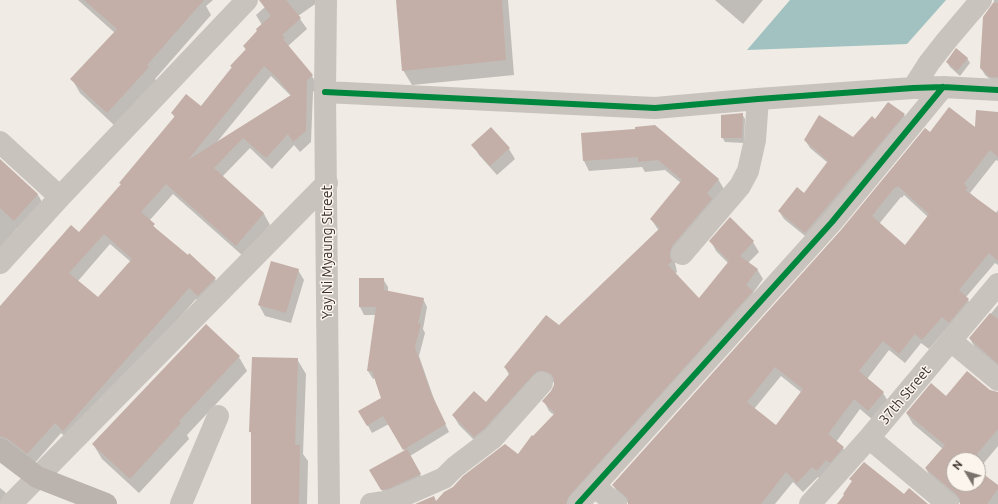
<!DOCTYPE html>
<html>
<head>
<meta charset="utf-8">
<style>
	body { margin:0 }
	#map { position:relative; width:998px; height:504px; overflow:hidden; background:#f0ebe5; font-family:Ubuntu,sans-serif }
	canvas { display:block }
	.north { position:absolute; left:946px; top:452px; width:40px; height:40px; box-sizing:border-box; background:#fbf5ee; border:1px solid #aea6a0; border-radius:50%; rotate:308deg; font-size:11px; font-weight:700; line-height:16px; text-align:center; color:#3b302b }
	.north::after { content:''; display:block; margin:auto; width:14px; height:18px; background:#7a716c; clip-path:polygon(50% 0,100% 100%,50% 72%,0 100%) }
</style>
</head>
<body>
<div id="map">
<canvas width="998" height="504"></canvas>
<div class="north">N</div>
</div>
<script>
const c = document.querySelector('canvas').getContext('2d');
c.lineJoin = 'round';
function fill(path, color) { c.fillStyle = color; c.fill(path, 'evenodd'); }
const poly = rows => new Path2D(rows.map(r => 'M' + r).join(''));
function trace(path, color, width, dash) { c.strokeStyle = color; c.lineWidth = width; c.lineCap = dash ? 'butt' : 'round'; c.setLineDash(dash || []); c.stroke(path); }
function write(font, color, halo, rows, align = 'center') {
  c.font = font + ' Ubuntu,sans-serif'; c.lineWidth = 3; c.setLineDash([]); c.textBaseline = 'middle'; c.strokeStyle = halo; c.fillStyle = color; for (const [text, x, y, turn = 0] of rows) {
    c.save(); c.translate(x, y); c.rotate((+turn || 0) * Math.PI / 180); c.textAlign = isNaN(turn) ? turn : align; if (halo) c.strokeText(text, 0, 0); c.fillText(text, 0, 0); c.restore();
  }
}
fill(poly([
	[790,0,946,0,907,44,747,50]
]), '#a1c2c1');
fill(poly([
	[78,0,213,0,206,6,211,15,155,79,157,81,115,126,80,93,72,79,115,33],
	[273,0,321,0,298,16,307,29,288,46,312,76,318,87,313,92,311,142,300,152,294,145,272,169,250,148,222,177,264,214,270,225,243,256,173,194,149,221,157,230,215,279,221,290,205,307,196,299,70,441,61,433,34,464,0,440,0,319,79,233,122,185,120,183,175,118,172,113,201,107,232,68,231,66,246,50,244,46,262,25,256,15],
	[271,76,291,96,217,142],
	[110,244,131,262,98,298,78,281],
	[397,0,508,0,514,75,412,85,403,70],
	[715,0,763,0,743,24],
	[994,0,998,0,998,85,996,84,985,75,981,68],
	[967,58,970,63,960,76,950,67,947,62],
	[998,113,998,161,996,160,970,193,995,214,998,210,998,265,995,263,966,297,974,309,955,332,948,327,929,349,921,343,905,363,889,350,867,379,883,393,889,403,874,421,860,409,836,442,843,448,849,458,823,481,818,477,803,492,793,482,775,504,629,504,619,495,613,485,930,133,976,129],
	[904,195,928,217,905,246,879,224,901,197,902,198],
	[781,376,801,392,776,426,754,409],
	[742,114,745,119,744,143,725,142,722,137],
	[904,115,909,123,810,240,784,219,779,211,804,194,828,163,810,148,805,140,853,138,875,120],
	[582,134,718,179,724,189,678,256,675,263,677,272,675,274,699,300,729,264,716,251,711,241,730,218,753,242,759,252,748,263,757,269,763,279,753,293,758,301,576,504,418,504,436,503,518,455,554,415,549,411,544,401,552,392,555,383,551,381,480,446,459,425,453,415,486,403,509,375,505,367,559,326,659,231,651,219,681,183,665,170,645,172,642,167,589,171,584,161],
	[473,145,509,149,515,159,497,175,479,155],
	[0,160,38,195,45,207,21,232,17,228,0,250],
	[298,270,304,280,291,323,265,316,259,305],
	[360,279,383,279,388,287,388,292,423,299,427,307,423,329,425,333,419,356,435,402,449,432,410,456,426,485,388,500,371,471,405,451,389,424,372,433,360,411,382,398,375,378,373,379,368,371,376,315,364,315,360,307],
	[998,305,998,368,976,349,970,339],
	[239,357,247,371,187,435,189,439,139,493,102,459,93,444],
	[297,359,306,374,303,454,308,461,307,504,252,504,252,435,250,431],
	[989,390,998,393,998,446,978,470,978,460,954,460,954,484,978,484,978,471,998,486,998,504,961,504,932,479,926,469,943,449,913,424,907,414,946,397],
	[0,488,5,492,12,504,0,504]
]), '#0003');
fill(poly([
	[84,0,204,0,147,65,149,67,107,113,70,79,117,29],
	[259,0,286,0,301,18,282,35,285,38,283,39,313,75,307,80,306,131,293,142,288,134,266,158,243,138,214,168,264,213,236,246,166,184,141,212,155,224,153,226,188,255,189,253,216,278,198,296,189,288,63,431,55,423,27,454,8,439,0,436,0,306,71,225,79,232,121,184,119,183,175,116,171,113,186,94,201,106,232,67,230,66,246,49,243,46,257,31,256,29,271,16],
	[264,66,278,79,291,95,188,160],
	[104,234,132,259,98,297,69,273],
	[396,0,502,0,506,60,402,71],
	[993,3,998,3,998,77,990,77,980,68,983,17],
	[956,48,968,58,957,71,946,62],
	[888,102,905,114,805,233,778,211,797,187,804,193,828,161,804,140,819,115,853,137,872,116,875,119],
	[949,107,975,127,976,110,998,112,998,157,990,150,964,184,968,188,965,190,998,214,998,261,989,253,959,290,969,299,949,323,942,317,922,340,915,334,899,354,883,341,859,371,884,392,868,411,854,399,828,434,844,447,830,463,826,460,817,471,812,467,797,483,786,472,761,504,628,504,628,499,624,495,612,485,841,230,925,128,930,132],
	[898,186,929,214,905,245,872,216,895,187,896,188],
	[775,367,803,389,776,425,747,402],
	[743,113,742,138,721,138,721,115],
	[655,125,719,179,707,193,712,199,672,246,670,252,670,258,672,261,668,265,699,298,729,261,709,241,730,217,754,241,740,256,758,269,746,285,753,291,569,496,566,504,415,504,434,496,436,501,444,492,453,487,463,476,505,444,518,454,532,435,533,436,555,413,542,401,551,391,554,385,554,379,551,374,544,371,538,371,533,375,484,429,474,437,452,415,474,391,486,402,510,373,504,367,546,315,559,325,660,228,650,219,682,180,658,160,638,162,638,157,583,161,581,133,635,129,635,127],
	[491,127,510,148,490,166,471,145],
	[0,159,38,194,14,221,0,208],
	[271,261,299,269,286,313,258,305],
	[359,278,384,278,384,290,424,298,418,323,421,324,415,347,431,393,446,424,403,450,383,416,367,426,358,411,381,398,372,371,367,371,376,307,359,307],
	[990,313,998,319,998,364,969,338],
	[206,324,240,356,179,421,181,423,130,479,92,444],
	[252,357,298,358,295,445,300,445,299,504,251,504,251,432,249,432],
	[967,371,990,390,998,392,998,429,972,460,954,460,954,484,978,484,978,470,998,485,998,489,987,504,960,504,960,499,956,494,925,468,945,445,906,413,931,383,946,396],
	[407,449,421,474,388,489,381,490,369,470],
	[864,462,904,494,909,488,928,504,837,504,844,495,843,494,852,481,849,479]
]), '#c3afa7');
trace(poly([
	[326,0,325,92,329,504],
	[913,88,929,63,947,40,981,0],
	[325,92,655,108,758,99,913,88,943,87,998,90],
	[0,142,60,197],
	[682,254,740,186,748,171,755,140,758,99],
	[0,263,60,197,247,0],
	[950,340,998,380],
	[869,438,948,504],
	[594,486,616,504],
	[11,504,327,183],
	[181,504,218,416],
	[371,504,391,501,444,478,455,467,493,438,542,383],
	[578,504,832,222,943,87],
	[810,504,869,438,998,284]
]), '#c9c3be', 22);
trace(poly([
	[0,449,37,477,106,504]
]), '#bab3ae', 22);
trace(poly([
	[325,92,655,108,758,99,913,88,943,87,998,90],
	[578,504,832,222,943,87]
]), '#00873e', 6);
write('14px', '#3b302b', '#fbf5ee', [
	["Yay Ni Myaung Street",327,252,-90],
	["37th Street",905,395,-50]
]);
</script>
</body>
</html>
